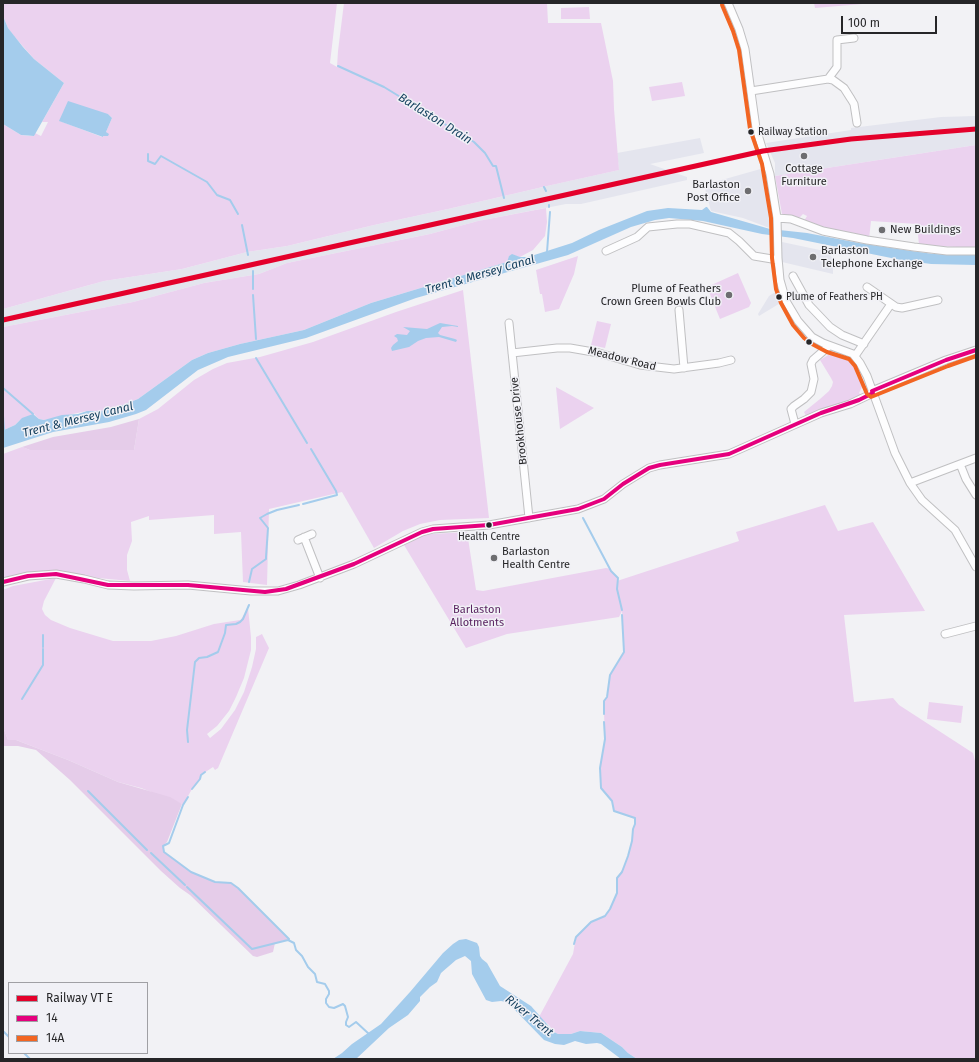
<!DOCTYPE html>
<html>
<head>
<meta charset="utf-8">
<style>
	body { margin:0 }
	#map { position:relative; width:979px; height:1062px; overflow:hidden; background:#f2f2f5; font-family:"Fira Sans",sans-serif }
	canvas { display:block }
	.frame { position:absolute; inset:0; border:4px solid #262628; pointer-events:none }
	.legend { position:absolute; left:8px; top:982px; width:140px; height:72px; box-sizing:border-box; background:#f1f1f6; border:1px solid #a0a0a4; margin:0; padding:5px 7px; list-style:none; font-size:12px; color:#262628 }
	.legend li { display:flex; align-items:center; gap:8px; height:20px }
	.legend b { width:20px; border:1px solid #a0a0a4 }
	.scale { position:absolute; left:841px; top:16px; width:96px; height:18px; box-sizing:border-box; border:2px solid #262628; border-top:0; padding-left:5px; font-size:12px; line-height:14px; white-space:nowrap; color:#262628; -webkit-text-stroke:3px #f1f1f6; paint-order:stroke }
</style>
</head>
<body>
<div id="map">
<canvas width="979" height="1062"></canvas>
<div class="frame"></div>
<ul class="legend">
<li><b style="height:5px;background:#e4002b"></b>Railway VT E</li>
<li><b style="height:5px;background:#e5007d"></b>14</li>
<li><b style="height:5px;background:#f26522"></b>14A</li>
</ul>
<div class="scale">100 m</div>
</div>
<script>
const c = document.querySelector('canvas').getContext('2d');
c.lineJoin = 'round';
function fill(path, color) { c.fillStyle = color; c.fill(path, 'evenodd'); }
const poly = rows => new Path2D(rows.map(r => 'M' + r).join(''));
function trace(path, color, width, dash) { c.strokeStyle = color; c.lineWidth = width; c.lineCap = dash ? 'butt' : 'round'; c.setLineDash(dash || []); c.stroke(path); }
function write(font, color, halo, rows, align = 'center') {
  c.font = font + ' "Fira Sans",sans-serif'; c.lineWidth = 3; c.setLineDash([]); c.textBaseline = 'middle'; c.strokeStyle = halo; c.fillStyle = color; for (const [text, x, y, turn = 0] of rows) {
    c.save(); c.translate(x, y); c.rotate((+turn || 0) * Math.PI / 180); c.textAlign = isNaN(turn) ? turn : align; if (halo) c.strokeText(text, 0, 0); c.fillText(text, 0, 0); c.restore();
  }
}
fill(poly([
	[976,116,976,145,775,176,775,163,766,143,851,130,851,128,941,117],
	[700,138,704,153,650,164,687,177,687,180,581,204,566,204,478,221,430,234,287,263,259,274,204,283,133,302,3,327,3,309,104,281,182,269,247,252,287,246,374,225,448,209,547,186,619,170,617,153],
	[764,168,770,202,772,229,743,218,711,211,704,185],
	[782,242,829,252,833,260,833,274,782,262],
	[777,291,782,302,759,316,758,314,769,296]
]), '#e4e5ee');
fill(poly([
	[3,3,337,3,330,63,337,67,338,51,344,3,547,3,548,23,601,23,613,81,614,109,619,170,547,186,448,209,374,225,287,246,247,252,182,269,104,281,3,309,3,124,21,135,29,136,34,136,35,133,41,136,48,122,42,122,64,83,34,59,13,35,8,28,3,16],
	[108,114,112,118,106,132,108,136,103,136,102,137,60,121],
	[814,3,874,3,815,8],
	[589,7,590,19,561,19,561,8],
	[682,82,685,96,652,101,649,87],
	[976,145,976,248,919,245,917,224,871,221,869,239,821,229,804,221,807,216,803,214,798,219,782,214,775,176],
	[546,208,547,222,545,236,533,250,520,257,510,255,507,262,371,303,304,330,240,344,208,353,192,360,138,399,115,408,101,411,87,411,44,420,39,419,34,414,19,421,15,425,4,430,3,435,3,327,133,302,204,283,259,274,287,263,430,234,478,221],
	[578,256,574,274,559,309,545,312,542,294,540,294,536,270],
	[738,273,751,303,749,307,720,319,707,287],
	[463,290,489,518,440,520,420,524,403,531,374,548,342,492,269,509,267,585,243,582,241,532,214,534,214,515,149,520,149,516,131,522,132,541,127,555,127,570,130,581,98,578,62,572,3,579,3,454,22,447,30,450,134,450,139,419,158,409,194,380,213,369,227,363,260,357,313,342,396,312],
	[597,321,611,324,605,348,591,345],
	[830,354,841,355,849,358,858,367,862,380,863,385,859,393,861,395,856,398,806,416,804,412,820,399,829,391,832,386,833,382,831,378,820,360],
	[556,387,594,408,560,429],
	[825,505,838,531,873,522,925,611,844,615,854,702,893,698,899,705,973,753,976,765,976,1059,637,1059,628,1053,622,1047,601,1033,580,1031,571,1034,558,1034,554,1032,549,1025,539,1017,573,954,576,937,591,922,605,916,610,909,617,893,617,878,625,865,632,841,632,833,635,824,635,819,614,811,612,801,601,788,600,782,600,768,605,739,604,714,604,701,607,697,610,675,624,652,622,611,619,617,507,634,466,648,404,545,419,537,431,534,467,532,476,590,483,591,606,568,611,569,611,571,618,578,617,581,739,541,736,532],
	[56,578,44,601,42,609,45,615,51,620,70,628,113,641,151,641,176,636,214,624,240,620,240,621,248,608,251,637,251,650,244,678,236,697,229,711,217,726,207,734,210,738,221,729,235,710,244,692,252,667,256,649,256,637,262,634,269,648,218,768,215,770,213,767,201,775,200,779,192,789,183,805,182,804,141,788,118,782,68,760,16,740,8,740,3,727,3,590,13,586],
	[929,702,963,706,961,723,927,719]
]), '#ebd2ef');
fill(poly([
	[139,419,134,450,30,450,22,447,53,437,111,427],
	[3,727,8,740,16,740,68,760,118,782,170,797,182,804,167,842,163,846,164,852,191,872,215,882,231,883,238,888,289,939,275,943,273,952,257,957,253,956,190,895,180,888,161,871,70,780,36,750,18,746,3,746]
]), '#e5cce9');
fill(poly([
	[3,16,8,28,23,47,34,59,64,83,34,136,21,135,3,124],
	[68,101,108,114,112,118,106,132,109,134,108,136,103,136,103,137,59,121],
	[706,207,707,207,711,212,770,229,807,233,859,243,912,251,934,254,976,255,976,265,931,264,901,260,793,238,762,234,703,221,669,218,655,220,631,227,568,255,416,298,306,338,228,357,198,370,146,410,136,414,109,422,53,432,3,448,4,430,15,425,22,418,33,414,39,419,44,420,62,415,78,414,87,411,101,411,115,408,138,399,192,360,208,353,240,344,304,330,371,303,507,262,509,256,512,254,520,257,528,257,572,243,599,230,647,211,668,208,702,210],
	[440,323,458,326,458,327,452,326,442,327,438,333,440,335,455,339,457,340,456,342,439,337,426,338,418,341,409,347,392,351,391,348,393,345,398,341,397,338,394,336,397,334,407,335,410,331,403,327,427,329],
	[466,939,477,943,479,947,480,956,482,959,487,963,500,986,531,1006,554,1032,558,1034,571,1034,580,1031,601,1033,622,1047,628,1053,637,1059,621,1059,601,1044,597,1043,586,1044,575,1041,564,1045,555,1044,544,1040,512,1007,506,1002,501,1001,492,1002,486,1000,472,974,471,961,465,956,456,960,441,973,437,982,430,987,420,997,420,1001,408,1015,389,1028,356,1059,333,1059,342,1053,352,1044,381,1024,410,992,443,953,453,944,459,940]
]), '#a4ccec');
trace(poly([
	[338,66,384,87,474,142,485,153,493,166,496,166,504,198],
	[148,154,148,161,155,164,161,156,207,182,217,195,230,200,238,214],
	[544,187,546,191],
	[549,205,549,207],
	[242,225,248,255],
	[547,252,550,212],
	[253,271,253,289],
	[253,295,256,339],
	[256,358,307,443],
	[3,388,33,414],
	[3,416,4,430],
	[303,504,337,495,336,491,311,449],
	[583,518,611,571,618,578,617,589,622,610],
	[249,582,252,569,266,559,266,557,268,528,260,518,267,514,277,510,299,505],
	[43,635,43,647],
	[22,699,43,665,43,649],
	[604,714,604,701,607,697,610,675,624,652,622,615],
	[188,742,187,730,195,662,199,658,207,657,218,652,225,633,226,625,236,624,240,622,243,619,249,605],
	[192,789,200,779,201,775,205,772],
	[88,791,147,850],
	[188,797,183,805,169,843,163,846,164,852,191,872,215,882,231,883,238,888,289,939],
	[151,853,185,885],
	[187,887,252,949,288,940,294,943,296,950,302,956,308,967,315,974,317,982,325,984,329,991,329,994,326,999,326,1003,329,1007,334,1008,343,1004,345,1006,348,1017,346,1022,346,1025,349,1027,356,1022,369,1034],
	[574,944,576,937,591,922,605,916,610,909,617,893,617,878,622,872,628,856,632,841,633,829,635,824,635,818,614,811,612,801,601,788,600,768,605,739,604,722],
	[3,1031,9,1037],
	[24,1053,30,1059]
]), '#a4ccec', 2);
const minor = poly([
	[728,3,739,29,745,49,756,128,770,174,777,218,778,258,780,280,786,301,798,321,812,337,823,343,853,354,860,363,867,376,895,453,910,483,922,500,955,530,976,567],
	[828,79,837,67,837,40,854,38],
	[751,91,815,81,828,79,833,80,844,88,851,99,854,104,857,123],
	[777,218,791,219,823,231,867,240,914,247,947,251,976,251],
	[606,251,637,237,648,227,677,224,690,224,729,233,739,241,754,256,778,260],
	[793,276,809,305,830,327,842,335,864,344],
	[867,287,896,307,902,308,938,300],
	[679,310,684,368],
	[509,323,529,518],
	[512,353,557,348,570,348,599,353,640,365,674,369,719,363,731,360],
	[855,356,891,304],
	[872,391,946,360,976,350],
	[795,424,791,409,794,406,804,399,811,392,814,379,811,364,813,360,829,346],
	[960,464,966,479,976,495],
	[910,483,976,458],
	[304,537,320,578],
	[298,540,312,534],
	[3,582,28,576,56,574,84,579,108,585,134,586,188,585,251,591,278,591,299,585,354,564,422,532,433,529,489,525,578,509,604,499,623,484,649,468,660,465,729,454,821,413,850,404,873,393],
	[945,634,976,626]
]);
trace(minor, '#c0c0c2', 9);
trace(minor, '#fdfdfe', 7);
trace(poly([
	[3,582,28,576,56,574,108,585,188,585,265,592,286,589,354,564,422,532,433,529,489,525,578,509,604,499,623,484,649,468,660,465,729,454,821,413,859,400,873,393,872,391,946,360,976,350]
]), '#e5007d', 4);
trace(poly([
	[722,5,733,31,739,50,750,129,762,164,771,218,772,258,776,289,781,303,793,325,804,338,812,344,827,352,849,359,855,366,867,394,871,397,948,366,976,356]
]), '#f26522', 4);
trace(poly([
	[3,320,763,151,851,139,976,129]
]), '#e4002b', 5);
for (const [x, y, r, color] of [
	[751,132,3.5,"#262628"],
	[804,156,4,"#6d6d70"],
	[748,191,4,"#6d6d70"],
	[882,230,4,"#6d6d70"],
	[813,257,4,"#6d6d70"],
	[729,295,4,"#6d6d70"],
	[779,297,3.5,"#262628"],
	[809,342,3.5,"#262628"],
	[489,525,3.5,"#262628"],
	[494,558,4,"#6d6d70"]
]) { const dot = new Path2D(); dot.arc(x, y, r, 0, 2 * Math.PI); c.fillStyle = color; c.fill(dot); trace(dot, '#f1f1f6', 1.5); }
write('10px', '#262628', '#f1f1f6', [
	["Railway Station",758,132],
	["Plume of Feathers PH",786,297],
	["Health Centre",489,537,"center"]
], 'left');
write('11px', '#262628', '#f1f1f6', [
	["Cottage",804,169,"center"],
	["Furniture",804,182,"center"],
	["Barlaston",740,185,"right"],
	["Post Office",740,198,"right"],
	["New Buildings",890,230],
	["Barlaston",821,251],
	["Telephone Exchange",821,264],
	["Plume of Feathers",721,289,"right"],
	["Crown Green Bowls Club",721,302,"right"],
	["Barlaston",502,552],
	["Health Centre",502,565]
], 'left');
write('11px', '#262628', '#f1f1f6', [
	["Meadow Road",622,359,14],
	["Brookhouse Drive",519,421,-96]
]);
write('11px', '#5a2361', '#f1f1f6', [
	["Barlaston",477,610],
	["Allotments",477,623]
]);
write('italic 12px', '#174260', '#f1f1f6', [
	["Barlaston Drain",435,119,32],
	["Trent & Mersey Canal",480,275,-16],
	["Trent & Mersey Canal",78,420,-14],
	["River Trent",529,1016,39]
]);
</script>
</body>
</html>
